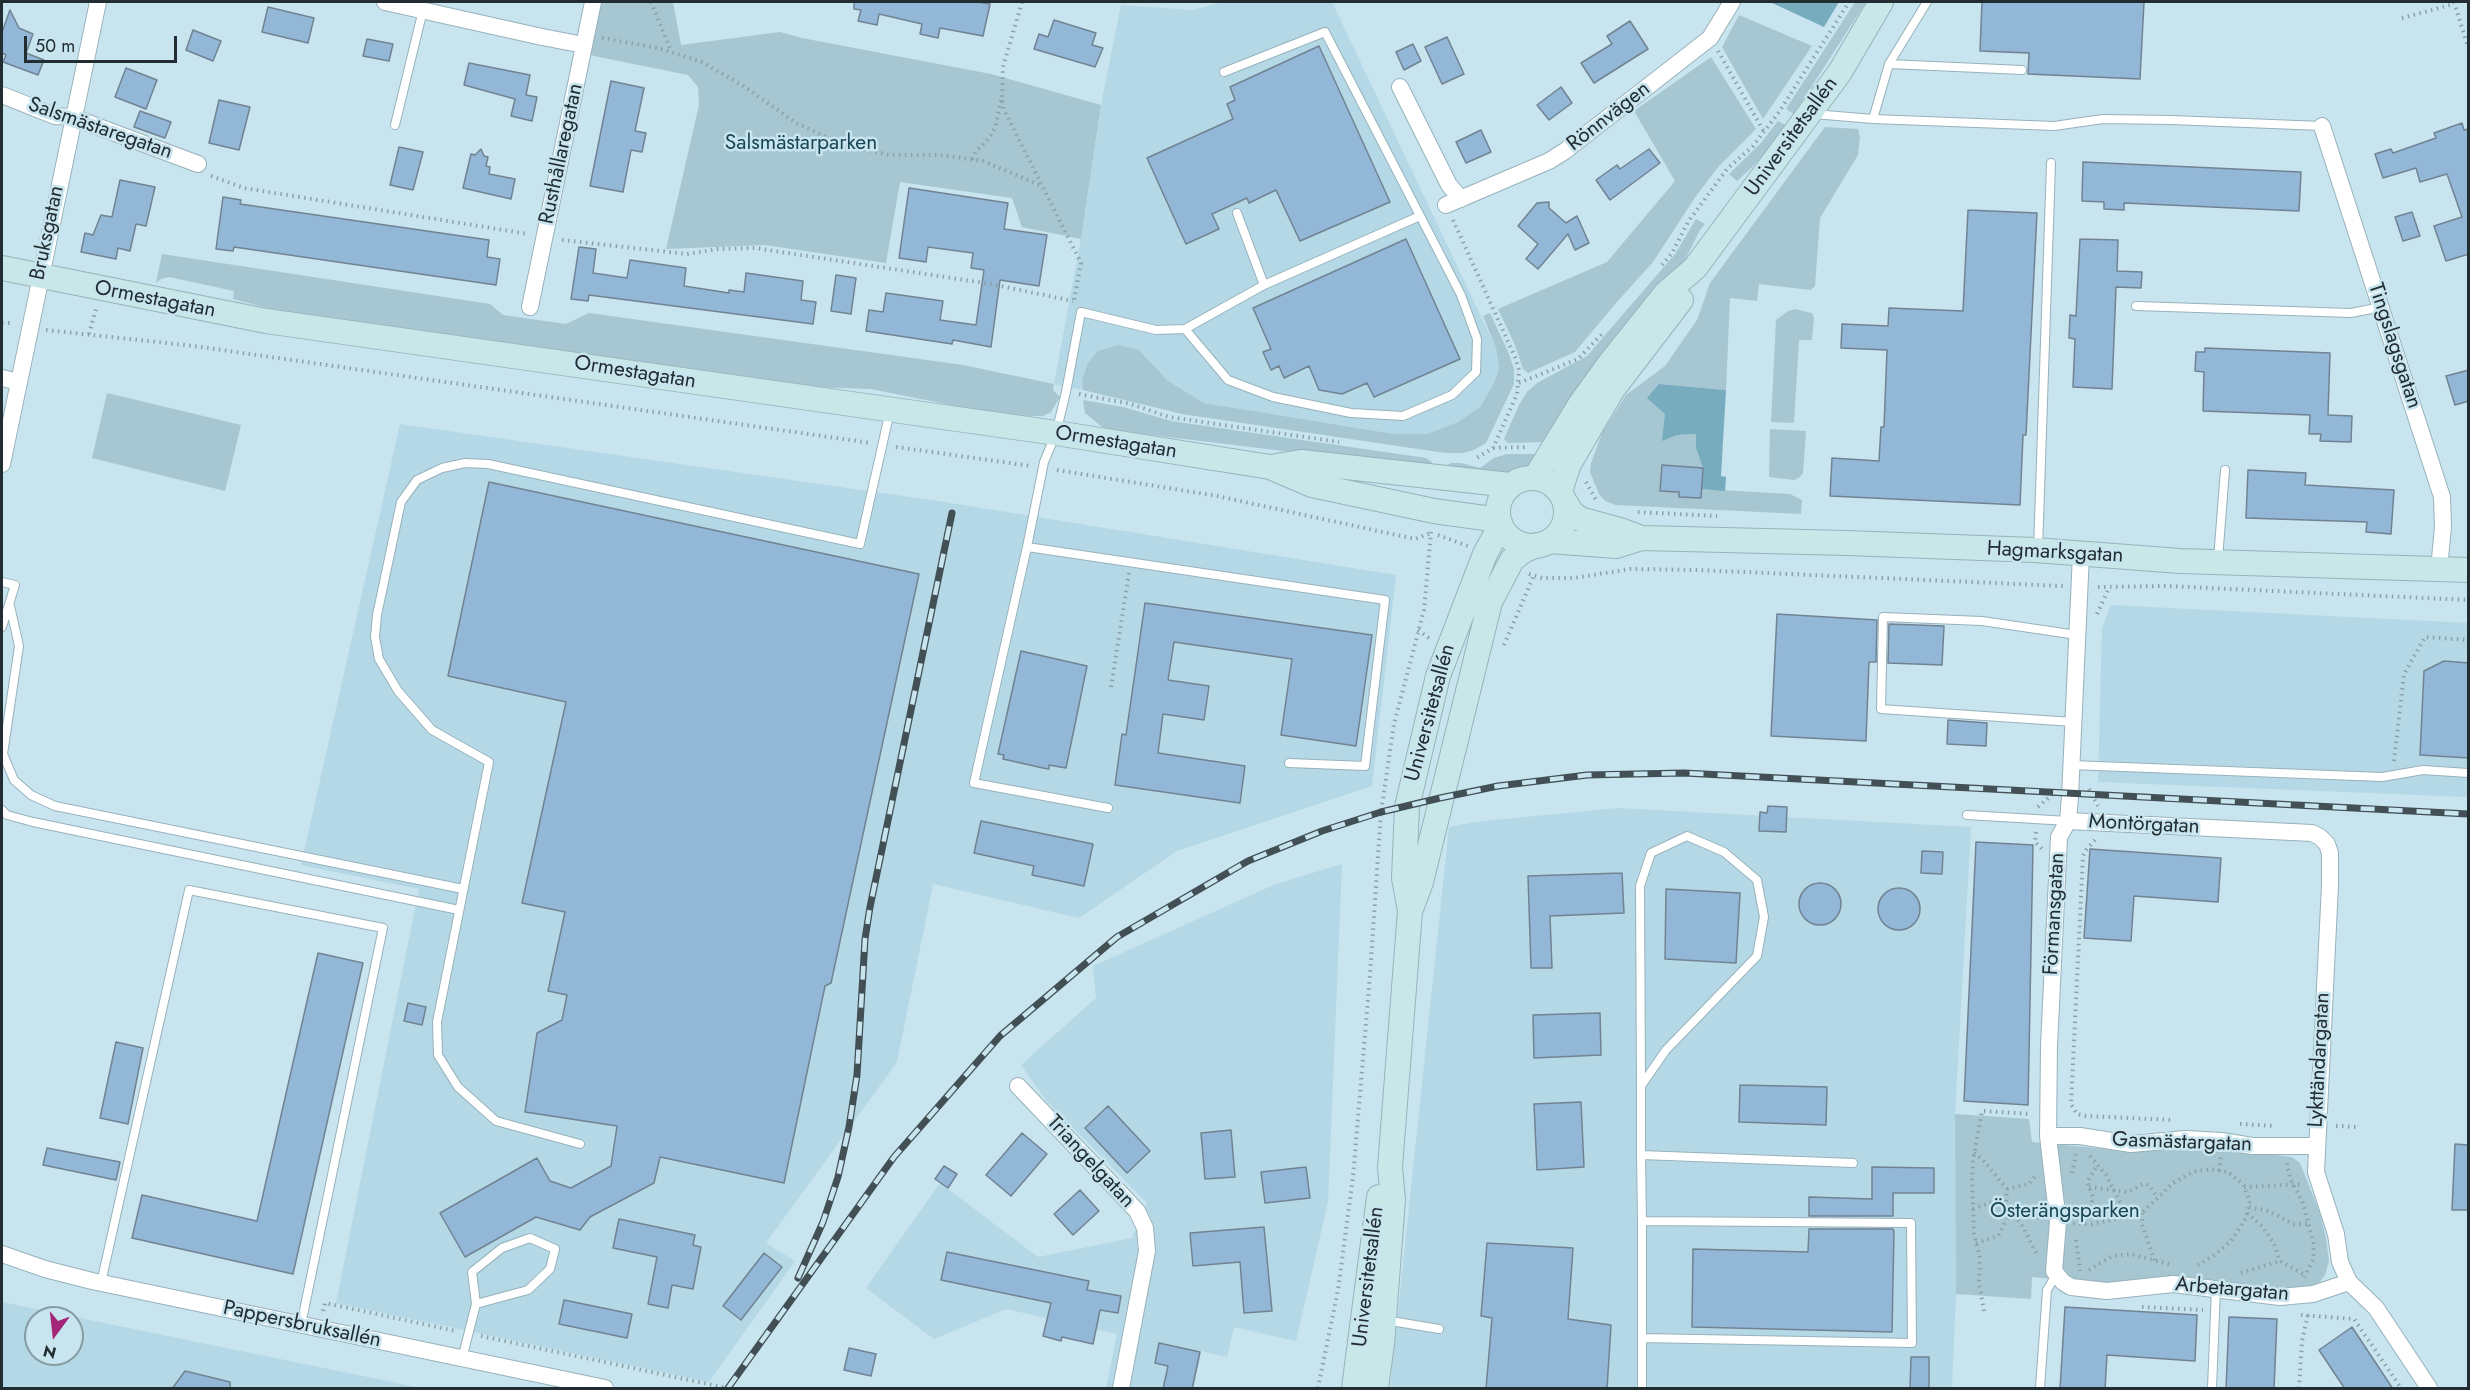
<!DOCTYPE html>
<html>
<head>
<meta charset="utf-8">
<style>
	body { margin:0 }
	#map { position:relative; width:2470px; height:1390px; overflow:hidden; background:#c8e4ee; font-family:Jost,sans-serif }
	canvas { display:block }
	.frame { position:absolute; inset:0; border:3px solid #222d31; pointer-events:none }
	.north { position:absolute; left:24px; top:1306px; width:60px; height:60px; box-sizing:border-box; background:#c8e4ee; border:2px solid #869ba2; border-radius:50%; rotate:195deg; font-size:16px; font-weight:700; line-height:24px; text-align:center; color:#222d31 }
	.north::after { content:''; display:block; margin:auto; width:21px; height:27px; background:#a42679; clip-path:polygon(50% 0,100% 100%,50% 72%,0 100%) }
	.scale { position:absolute; left:24px; top:36px; width:153px; height:27px; box-sizing:border-box; border:3px solid #222d31; border-top:0; padding-left:8px; font-size:18px; line-height:21px; white-space:nowrap; color:#222d31; -webkit-text-stroke:4px #c8e4ee; paint-order:stroke }
</style>
</head>
<body>
<div id="map">
<canvas width="2470" height="1390"></canvas>
<div class="frame"></div>
<div class="north">N</div>
<div class="scale">50 m</div>
</div>
<script>
const c = document.querySelector('canvas').getContext('2d');
c.lineJoin = 'round';
function fill(path, color) { c.fillStyle = color; c.fill(path, 'evenodd'); }
const poly = rows => new Path2D(rows.map(r => 'M' + r).join(''));
function trace(path, color, width, dash) { c.strokeStyle = color; c.lineWidth = width; c.lineCap = dash ? 'butt' : 'round'; c.setLineDash(dash || []); c.stroke(path); }
function write(font, color, halo, rows, align = 'center') {
  c.font = font + ' Jost,sans-serif'; c.lineWidth = 5; c.setLineDash([]); c.textBaseline = 'middle'; c.strokeStyle = halo; c.fillStyle = color; for (const [text, x, y, turn = 0] of rows) {
    c.save(); c.translate(x, y); c.rotate((+turn || 0) * Math.PI / 180); c.textAlign = isNaN(turn) ? turn : align; if (halo) c.strokeText(text, 0, 0); c.fillText(text, 0, 0); c.restore();
  }
}
fill(poly([
	[1223,2,1332,2,1496,348,1499,369,1493,385,1480,407,1458,422,1427,434,1394,434,1204,403,1168,381,1139,350,1082,380,1083,390,1054,384,1081,239,1101,105,1121,5,1192,10],
	[400,424,938,501,1396,575,1372,786,1177,851,1079,918,933,884,897,1062,766,1243,795,1261,709,1382,336,1303,419,889,301,865],
	[2111,605,2468,623,2468,797,2098,782,2102,628],
	[1618,808,1971,827,1955,1114,1956,1294,1952,1388,1390,1388,1449,827,1474,822],
	[1342,864,1328,1202,1296,1341,1234,1327,1227,1357,1201,1351,1194,1388,1106,1388,1117,1334,1006,1309,934,1339,866,1288,940,1183,1038,1257,1132,1238,1147,1203,1046,1100,1021,1065,1096,998,1093,966,1276,884],
	[2,1302,421,1388,2,1388],
	[36,1318,72,1318,72,1354,36,1354]
]), '#b4d8e5');
fill(poly([
	[599,2,673,2,681,45,780,32,802,38,991,74,1101,105,1081,239,1022,227,1012,198,900,182,886,263,765,245,666,249,699,105,698,87,688,75,589,55],
	[1855,2,1866,2,1794,114,1786,109],
	[1739,15,1812,46,1763,119,1722,47],
	[1711,57,1756,129,1719,166,1696,196,1653,262,1616,303,1575,352,1528,373,1523,369,1515,345,1498,309,1607,262,1675,181,1634,111],
	[1778,121,1787,126,1767,153,1737,181,1729,174,1760,144],
	[1825,127,1858,129,1860,137,1858,155,1820,218,1815,286,1811,290,1759,284,1757,301,1730,298,1726,390,1659,384,1665,414,1677,435,1696,434,1696,448,1703,468,1662,465,1660,491,1679,492,1680,497,1701,498,1702,489,1790,494,1802,500,1801,514,1616,505,1605,501,1599,494,1590,472,1591,463,1602,433,1626,395,1665,366,1697,320,1710,283],
	[1696,219,1705,224,1700,230,1685,260,1544,442,1508,443,1504,439,1519,405,1527,392,1537,383,1587,356,1675,254],
	[162,254,490,304,503,315,566,324,589,313,963,365,1054,384,1053,390,1060,397,1051,412,1043,416,1005,416,871,389,818,387,778,382,299,316,233,299,234,291,169,277,161,279,156,283],
	[1795,309,1812,313,1814,318,1812,340,1799,340,1794,423,1771,422,1776,320,1788,311],
	[1490,313,1509,354,1514,369,1514,384,1486,443,1474,450,1462,453,1445,453,1182,414,1083,390,1082,380,1088,363,1098,351,1118,345,1139,350,1168,381,1204,403,1394,434,1427,434,1458,422,1480,407,1493,385,1499,369,1496,348,1483,316],
	[107,393,241,425,225,491,92,458],
	[1083,400,1123,407,1171,421,1426,458,1432,462,1431,469,1111,430,1102,427,1085,413],
	[1770,429,1806,431,1803,473,1799,478,1794,480,1769,477],
	[1507,454,1538,454,1537,465,1495,476,1444,467,1451,463,1461,463,1480,468,1494,458],
	[1955,1114,2029,1119,2032,1142,2138,1152,2171,1147,2211,1147,2292,1157,2300,1163,2320,1213,2326,1238,2329,1261,2325,1275,2317,1286,2305,1291,2105,1284,2032,1277,2031,1299,1956,1294]
]), '#a6c6d1');
fill(poly([
	[1770,2,1839,2,1824,27],
	[1659,384,1726,390,1721,476,1726,477,1725,491,1702,489,1703,468,1696,448,1696,434,1677,435,1662,441,1665,414,1647,398]
]), '#77acbe');
const building = poly([
	[854,2,978,2,990,4,983,36,940,28,938,38,920,34,922,24,879,14,877,25,858,21,861,10,854,9,854,2],
	[1982,2,2144,2,2140,79,2028,74,2029,53,1980,51,1982,2],
	[268,7,314,18,308,43,262,32,268,7],
	[10,10,19,28,33,34,26,53,44,60,38,75,3,62,6,55,2,53,2,32,10,10],
	[1054,20,1096,33,1092,45,1103,48,1095,67,1034,49,1039,34,1048,37,1054,20],
	[1630,21,1648,49,1594,83,1581,63,1612,44,1607,36,1630,21],
	[193,30,221,41,213,61,186,50,193,30],
	[1447,37,1464,74,1442,84,1425,47,1447,37],
	[367,39,393,44,389,61,363,56,367,39],
	[1413,44,1421,61,1404,70,1396,52,1413,44],
	[1319,46,1390,202,1300,241,1276,190,1249,203,1247,198,1212,214,1219,229,1186,244,1147,158,1233,119,1227,104,1235,100,1230,87,1319,46],
	[469,63,530,75,526,95,537,97,532,121,511,116,515,99,464,85,469,63],
	[126,68,157,80,146,109,115,97,126,68],
	[611,81,644,88,635,131,646,133,642,152,631,150,623,192,590,186,611,81],
	[1561,87,1572,103,1549,120,1537,105,1561,87],
	[219,100,250,107,239,150,209,143,219,100],
	[140,111,171,122,165,138,134,127,140,111],
	[2462,123,2464,130,2469,129,2469,254,2446,261,2434,226,2462,217,2447,174,2420,182,2416,168,2383,178,2375,154,2391,149,2393,153,2436,138,2434,133,2462,123],
	[1481,130,1491,152,1466,163,1456,142,1481,130],
	[399,147,423,152,413,190,390,185,399,147],
	[481,149,484,156,488,157,486,166,490,167,489,174,515,179,511,199,463,188,471,154,475,155,481,149],
	[1649,149,1660,163,1610,200,1596,180,1617,165,1620,169,1649,149],
	[2083,162,2301,172,2299,211,2124,203,2124,210,2104,209,2104,202,2082,201,2083,162],
	[120,180,155,187,146,226,136,224,130,251,118,248,116,259,81,252,85,233,93,235,101,215,112,217,120,180],
	[909,188,1008,203,1004,229,1047,235,1039,286,1000,280,991,347,953,340,952,344,866,331,869,310,883,312,886,293,943,301,940,320,976,325,984,270,971,268,973,253,928,247,926,262,899,258,909,188],
	[223,197,241,200,240,204,489,240,487,257,500,259,496,285,234,247,233,251,216,249,223,197],
	[1549,202,1549,208,1566,223,1577,216,1589,243,1575,250,1568,234,1538,269,1526,259,1538,244,1518,226,1537,203,1549,202],
	[1968,210,2037,213,2026,435,2023,435,2020,505,1830,496,1832,458,1879,461,1881,427,1884,427,1887,350,1841,348,1842,324,1888,326,1889,308,1963,311,1968,210],
	[2412,212,2420,236,2403,241,2395,217,2412,212],
	[1406,239,1460,359,1374,397,1367,383,1342,394,1319,390,1309,366,1284,378,1279,366,1271,370,1263,352,1271,349,1253,308,1406,239],
	[2080,239,2118,240,2117,271,2142,272,2141,288,2116,287,2112,389,2073,387,2075,339,2069,338,2070,315,2076,316,2080,239],
	[579,247,596,249,593,273,627,278,630,260,686,268,684,286,729,293,729,290,744,292,746,273,803,281,801,300,816,302,813,324,589,295,588,301,571,299,579,247],
	[836,275,856,278,851,314,831,311,836,275],
	[2205,348,2330,353,2328,415,2352,416,2351,442,2320,441,2321,434,2309,434,2310,415,2203,411,2204,372,2195,371,2196,352,2205,352,2205,348],
	[2469,370,2469,401,2455,405,2446,376,2469,370],
	[1662,465,1703,468,1701,498,1679,497,1679,492,1660,491,1662,465],
	[2248,470,2306,473,2305,485,2394,490,2391,534,2366,532,2367,522,2246,518,2248,470],
	[489,482,919,574,831,983,825,986,784,1183,660,1157,654,1183,590,1217,580,1230,536,1217,465,1257,440,1213,537,1158,550,1181,571,1188,611,1166,617,1126,525,1112,537,1033,562,1020,567,995,548,991,565,912,522,903,566,702,448,676,489,482],
	[1145,603,1372,635,1356,746,1281,735,1292,659,1174,642,1168,680,1209,686,1204,720,1163,714,1158,753,1245,766,1240,803,1115,785,1122,734,1126,735,1145,603],
	[1777,614,1877,620,1876,662,1869,662,1866,741,1771,736,1777,614],
	[1889,624,1944,626,1942,665,1888,663,1889,624],
	[1021,651,1087,666,1066,768,1049,765,1049,769,1043,768,1003,759,1004,755,998,754,1021,651],
	[2444,661,2469,663,2469,758,2420,755,2424,671,2444,661],
	[1948,720,1987,723,1986,746,1947,744,1948,720],
	[1768,806,1787,807,1786,832,1759,831,1760,812,1767,813,1768,806],
	[981,821,1093,844,1084,886,1032,875,1034,866,974,853,981,821],
	[1976,842,2033,845,2028,1105,1964,1101,1976,842],
	[2090,849,2221,858,2218,902,2134,896,2131,941,2084,938,2090,849],
	[1922,851,1943,852,1942,874,1921,873,1922,851],
	[1622,873,1624,913,1550,916,1552,968,1531,968,1528,876,1622,873],
	'1799 904a21 21 0 1 1 42 0a21 21 0 1 1-42 0Z',
	'1878 909a21 21 0 1 1 42 0a21 21 0 1 1-42 0Z',
	[1666,889,1740,893,1736,963,1665,959,1666,889],
	[318,953,363,963,293,1274,132,1238,142,1195,257,1221,318,953],
	[408,1003,426,1007,422,1025,404,1021,408,1003],
	[1600,1013,1601,1055,1534,1058,1533,1015,1600,1013],
	[116,1042,143,1048,128,1124,100,1118,116,1042],
	[1740,1085,1827,1087,1826,1125,1739,1122,1740,1085],
	[1581,1102,1584,1167,1537,1170,1534,1104,1581,1102],
	[1108,1106,1150,1151,1127,1173,1085,1128,1108,1106],
	[1231,1130,1235,1177,1205,1179,1201,1133,1231,1130],
	[1022,1133,1047,1154,1011,1196,986,1175,1022,1133],
	[2455,1144,2469,1145,2469,1210,2452,1210,2455,1144],
	[47,1148,120,1162,116,1180,43,1165,47,1148],
	[944,1166,957,1174,948,1188,935,1179,944,1166],
	[1306,1167,1310,1198,1265,1203,1261,1172,1306,1167],
	[1872,1167,1934,1168,1934,1193,1893,1193,1893,1216,1809,1216,1809,1197,1872,1199,1872,1167],
	[1080,1190,1099,1211,1073,1235,1054,1214,1080,1190],
	[619,1219,695,1235,693,1245,701,1247,693,1289,672,1285,668,1308,648,1304,657,1257,613,1248,619,1219],
	[1264,1227,1272,1311,1244,1313,1240,1262,1193,1266,1190,1233,1264,1227],
	[1809,1229,1893,1229,1894,1232,1892,1332,1692,1327,1693,1249,1808,1252,1809,1229],
	[1487,1243,1573,1248,1568,1319,1611,1325,1607,1389,1486,1389,1492,1318,1481,1316,1487,1243],
	[947,1252,1089,1281,1087,1290,1121,1296,1118,1313,1100,1310,1093,1344,1062,1337,1061,1341,1043,1336,1051,1303,941,1280,947,1252],
	[764,1253,782,1267,741,1320,723,1306,764,1253],
	[564,1300,632,1314,627,1338,559,1324,564,1300],
	[2065,1307,2197,1315,2195,1361,2107,1355,2105,1389,2060,1389,2065,1307],
	[2229,1317,2277,1319,2274,1389,2226,1389,2229,1317],
	[2352,1327,2393,1389,2345,1389,2319,1350,2352,1327],
	[1159,1343,1200,1352,1192,1389,1163,1389,1168,1366,1155,1363,1159,1343],
	[849,1348,876,1354,871,1376,844,1370,849,1348],
	[1911,1357,1929,1357,1929,1389,1910,1389,1911,1357],
	[185,1371,230,1382,230,1389,172,1389,185,1371]
]);
fill(building, '#93b7d7');
trace(building, '#718393', 1.5);
const lane = poly([
	[1889,64,2022,70],
	[1814,114,1873,119,2054,126,2103,119,2171,120,2322,126],
	[1873,119,1889,64,1927,2],
	[395,125,423,10],
	[1237,213,1264,285],
	[2136,306,2351,313,2381,307],
	[1185,329,1264,285,1420,216],
	[1027,547,1044,462,1056,433,1066,392,1081,312,1156,330,1185,329,1228,380,1273,397,1351,413,1403,416,1452,395,1476,372,1477,339,1461,295,1325,32,1224,72],
	[2038,550,2051,163],
	[2218,559,2225,470],
	[2,582,15,585,2,627],
	[10,606,19,646,3,754,14,780,31,795,55,806,463,889],
	[2073,722,1881,709,1883,617,1982,621,2077,635],
	[2071,765,2382,777,2423,770,2468,773],
	[1108,808,974,783,1027,547,1385,600,1365,766,1289,763],
	[2,810,7,815,33,822,459,910],
	[1967,815,2068,821],
	[1641,1086,1666,1050,1757,956,1764,917,1757,880,1724,852,1687,836,1651,853,1640,886,1641,1086,1641,1155,1642,1221,1642,1388],
	[580,1144,496,1121,458,1087,438,1055,437,1022,489,762,432,730,398,691,379,659,375,637,377,615,401,502,417,480,442,468,465,463,488,464,860,544,890,411],
	[1641,1155,1853,1163],
	[1642,1221,1911,1223,1912,1343,1642,1338],
	[101,1283,189,890,383,928,301,1325],
	[1385,1320,1439,1329],
	[462,1359,476,1304,528,1290,550,1269,555,1249,530,1238,502,1248,472,1272,476,1304],
	[2040,1388,2047,1290,2056,1275],
	[2212,1388,2216,1288]
]);
const street = poly([
	[385,2,542,37,584,45],
	[1400,87,1449,185,1461,199],
	[2,95,55,116,72,117,198,164],
	[2322,126,2442,497,2443,527,2439,569],
	[1446,205,1549,161,1565,151,1710,38,1732,2],
	[530,307,593,2],
	[2,378,19,382],
	[2,464,98,2],
	[2081,554,2070,797,2068,821,2059,837,2049,1046,2048,1136,2058,1222,2054,1271,2063,1282,2071,1287,2107,1291,2173,1284,2280,1297,2313,1294,2349,1282],
	[2068,821,2312,833,2320,837,2327,844,2330,853,2330,885,2316,1172,2336,1234,2340,1262,2349,1282,2376,1308,2429,1388],
	[1018,1086,1137,1211,1145,1228,1147,1251,1121,1388],
	[2048,1136,2080,1136,2131,1144,2186,1139,2222,1141,2252,1146,2316,1146],
	[2,1254,45,1269,92,1281,605,1388]
]);
const secondary = poly([
	[2,268,266,321,1056,433,1270,467,1312,485,1434,511,1499,520],
	[1270,467,1301,462,1510,485],
	'1498 512a34 34 0 1 1 68 0a34 34 0 1 1-68 0Z',
	[1535,478,1581,403,1610,363,1666,293,1695,268,1840,72,1881,2],
	[1560,491,1569,464,1613,389,1681,300],
	[1564,500,1572,513,1580,519,1620,530,1641,538],
	[1549,541,1616,546,1641,538,1847,543,2035,550,2180,561,2468,570],
	[1411,909,1421,882,1490,602,1512,560,1523,551,1537,545],
	[1354,1388,1379,1197],
	[1376,1388,1382,1344,1393,1200,1390,1167,1410,911,1404,878,1407,807,1438,676,1485,554,1501,525]
]);
trace(lane, '#97b2bb', 10);
trace(street, '#97b2bb', 18);
trace(secondary, '#97b2bb', 26);
trace(poly([
	[651,2,671,51],
	[1022,2,1003,67,1002,99,1004,110,1081,263,1074,300],
	[2454,2,2468,47],
	[2402,18,2454,4],
	[602,38,658,48,702,62,742,85,796,123,844,145,890,155,940,155,983,161,1042,186],
	[1718,51,1764,132],
	[972,159,976,151,986,142,995,128,1001,100],
	[211,176,244,188,528,234],
	[1453,220,1515,357,1519,370,1517,394,1493,448,1475,459],
	[562,240,687,254,718,249,755,248,991,284,1073,301],
	[1662,265,1672,253,1688,222,1727,169,1753,146,1779,112,1849,2],
	[2,323,13,323],
	[46,330,194,346,871,443],
	[89,334,96,309],
	[1519,383,1578,359,1604,332],
	[1079,394,1131,404,1169,417,1339,442],
	[896,447,1031,466],
	[1493,448,1529,447],
	[1057,470,1217,496,1415,539,1431,533],
	[1586,482,1597,502],
	[1638,512,1717,516],
	[1438,535,1468,546],
	[1529,574,1542,578,1574,578,1630,569,1698,570,2063,586],
	[2098,587,2166,586,2468,600],
	[2097,614,2109,588],
	[1418,630,1430,639],
	[1504,645,1534,575],
	[1111,687,1129,573],
	[2394,761,2404,674,2425,637,2468,640],
	[2089,789,2098,806],
	[2038,807,2053,794],
	[2036,832,2035,842,2042,849],
	[2095,840,2086,850,2083,856,2071,1104,2077,1114,2086,1116,2173,1120],
	[2240,1124,2275,1126],
	[2336,1126,2357,1127],
	[1974,1153,1983,1160,2007,1189,2006,1203,2023,1227,2036,1253],
	[2090,1156,2106,1175,2127,1216],
	[2287,1163,2290,1178,2303,1203,2314,1245,2313,1260,2304,1277],
	[2219,1171,2221,1156],
	[2072,1173,2076,1154],
	[2089,1187,2128,1192,2143,1184,2149,1185,2157,1197],
	[2244,1187,2302,1184],
	[2007,1189,2029,1184,2035,1176],
	[2249,1207,2269,1211,2293,1224,2311,1224],
	[1973,1209,1992,1202,2006,1203],
	[2142,1213,2142,1225,2155,1261],
	[2247,1213,2262,1226,2274,1244,2280,1261,2305,1275],
	[2073,1224,2092,1224,2142,1213,2173,1183,2192,1172,2211,1169,2228,1172,2243,1184,2250,1201,2246,1218,2231,1241,2213,1256,2195,1267],
	[2083,1224,2089,1214,2093,1197,2087,1182,2097,1166],
	[2076,1240,2080,1271],
	[1976,1243,1998,1236,2011,1212,2018,1211,2040,1218],
	[2089,1270,2112,1256,2131,1254,2172,1265],
	[2241,1273,2280,1261],
	[2142,1307,2203,1310],
	[323,1311,325,1303,456,1331],
	[1984,1311,1979,1283,1980,1258,1974,1234,1972,1180,1973,1160,1982,1111,2031,1114],
	[2301,1315,2354,1319,2401,1388],
	[481,1336,727,1388],
	[1318,1388,1338,1290,1353,1177,1370,975,1381,812,1394,724,1424,610,1431,532],
	[2299,1388,2302,1341,2308,1314]
]), '#8ba1a8', 4, [1.5, 4.5]);
trace(lane, '#fff', 8);
trace(street, '#fff', 16);
trace(secondary, '#c8e7e8', 24);
const rail = poly([
	[798,1278,823,1222,838,1177,849,1127,857,1075,865,939,870,907,952,513],
	[728,1388,894,1157,1000,1036,1117,937,1248,861,1322,831,1381,812,1440,798,1498,786,1587,775,1684,773,2468,814]
]);
trace(rail, '#425055', 7);
trace(rail, '#c8e4ee', 4.5, [14]);
write('21px', '#222d31', '#c8e4ee', [
	["Rönnvägen",1609,117,-38],
	["Salsmästaregatan",100,129,19],
	["Universitetsallén",1792,137,-54],
	["Rusthållaregatan",562,154,-78],
	["Bruksgatan",48,233,-78],
	["Ormestagatan",155,300,11],
	["Tingslagsgatan",2394,346,72],
	["Ormestagatan",635,373,9],
	["Ormestagatan",1116,443,9],
	["Hagmarksgatan",2055,553,3],
	["Universitetsallén",1431,713,-75],
	["Montörgatan",2144,825,3],
	["Förmansgatan",2055,914,-87],
	["Lykttändargatan",2320,1060,-87],
	["Gasmästargatan",2182,1143,2],
	["Triangelgatan",1090,1162,47],
	["Universitetsallén",1369,1277,-83],
	["Arbetargatan",2232,1290,5],
	["Pappersbruksallén",302,1325,12]
]);
write('21px', '#184654', '#c8e4ee', [
	["Salsmästarparken",801,144],
	["Österängsparken",2065,1212]
]);
</script>
</body>
</html>
